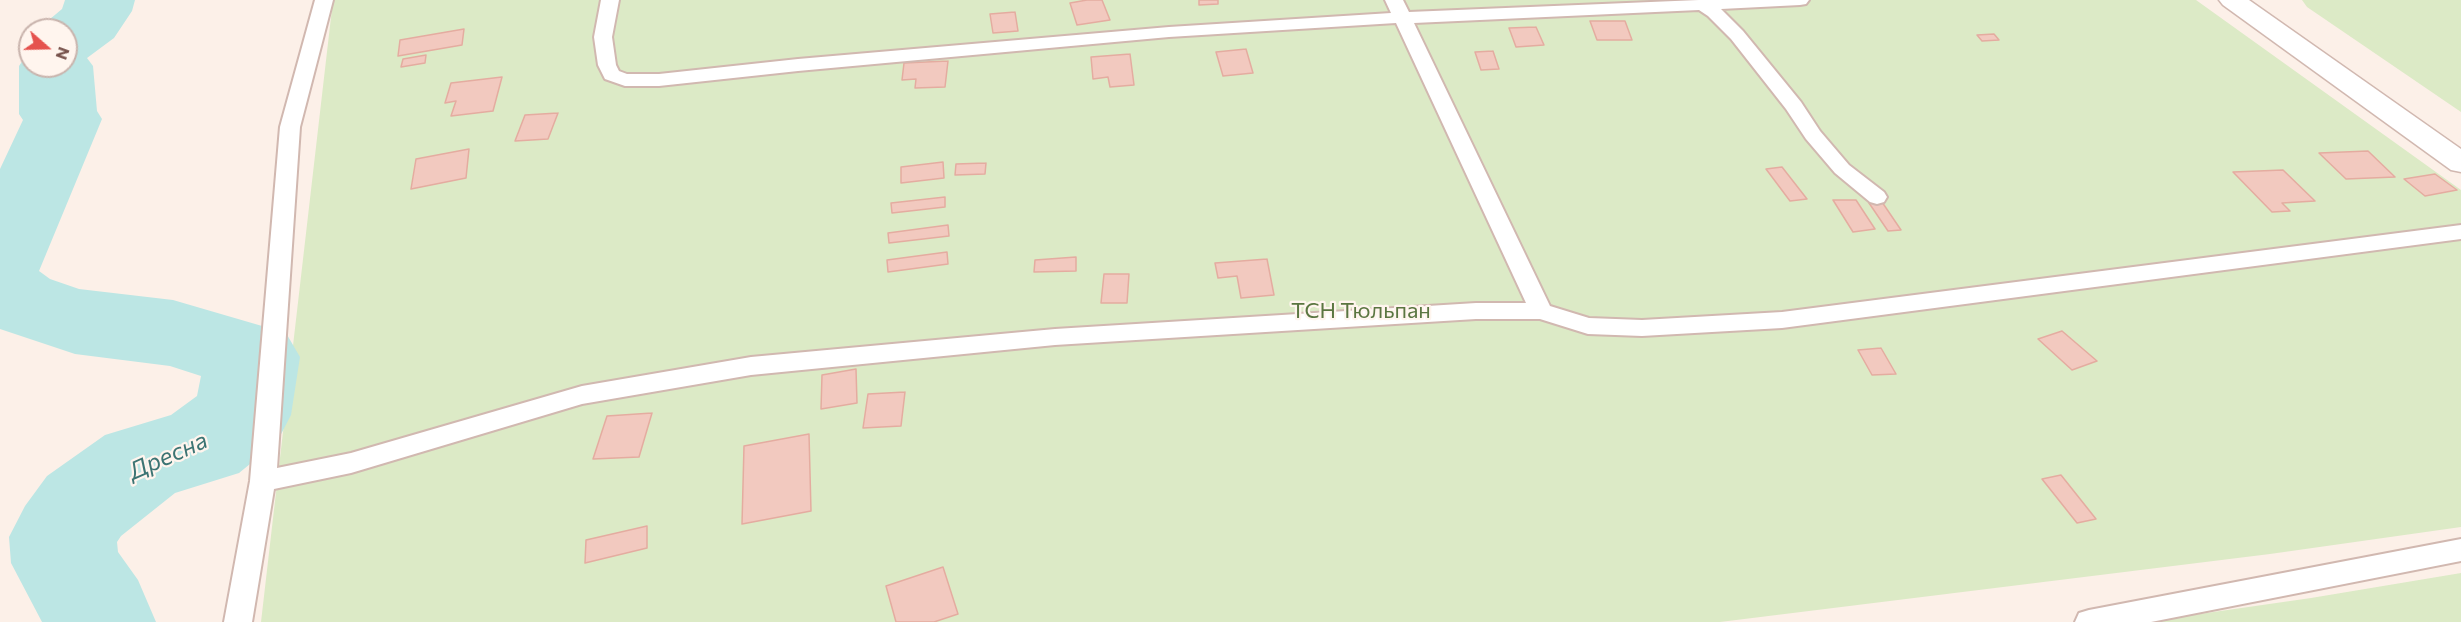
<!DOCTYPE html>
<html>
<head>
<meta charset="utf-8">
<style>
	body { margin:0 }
	#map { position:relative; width:2461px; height:622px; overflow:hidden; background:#fcf0e8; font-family:Commissioner,sans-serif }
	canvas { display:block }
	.north { position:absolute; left:18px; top:18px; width:60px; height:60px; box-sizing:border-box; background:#fff5ee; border:2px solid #c9b4ad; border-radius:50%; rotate:110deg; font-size:16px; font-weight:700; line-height:24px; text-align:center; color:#77524b }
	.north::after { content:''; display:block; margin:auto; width:21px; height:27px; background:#e5524e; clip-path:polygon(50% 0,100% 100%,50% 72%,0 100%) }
</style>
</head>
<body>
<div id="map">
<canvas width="2461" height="622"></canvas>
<div class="north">N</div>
</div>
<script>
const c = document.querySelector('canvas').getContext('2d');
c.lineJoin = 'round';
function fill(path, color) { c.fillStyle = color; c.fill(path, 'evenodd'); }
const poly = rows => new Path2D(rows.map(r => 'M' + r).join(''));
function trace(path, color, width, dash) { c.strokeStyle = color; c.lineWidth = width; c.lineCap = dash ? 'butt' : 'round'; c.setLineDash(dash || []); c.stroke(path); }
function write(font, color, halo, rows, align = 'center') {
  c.font = font + ' Commissioner,sans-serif'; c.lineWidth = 4.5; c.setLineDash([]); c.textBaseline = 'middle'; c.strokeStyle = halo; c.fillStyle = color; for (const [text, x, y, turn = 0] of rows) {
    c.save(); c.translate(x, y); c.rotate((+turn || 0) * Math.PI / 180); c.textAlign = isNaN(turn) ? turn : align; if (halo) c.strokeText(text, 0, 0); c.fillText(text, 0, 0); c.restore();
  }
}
fill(poly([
	[333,0,2196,0,2461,190,2461,527,2270,554,1720,622,261,622],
	[2302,0,2461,0,2461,112,2307,7],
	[2461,573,2461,622,2144,622,2311,598]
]), '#dceac6');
fill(poly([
	[65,0,135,0,132,11,114,38,87,58,93,66,97,111,102,119,39,271,50,279,79,289,173,300,286,333,300,357,291,415,277,442,239,473,175,493,121,536,117,542,118,552,138,580,156,622,42,622,11,563,9,537,25,506,47,476,105,435,171,415,197,396,201,376,170,366,75,354,0,329,0,169,23,120,19,114,19,66,30,50,30,66,66,66,66,30,37,30,62,9,65,0]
]), '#bce6e4');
const building = poly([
	[1087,0,1102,0,1110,20,1077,25,1070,3,1087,0],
	[1199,0,1218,0,1218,4,1199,5,1199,0],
	[1015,12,1018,31,993,33,990,14,1015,12],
	[1590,21,1625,21,1632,40,1597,40,1590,21],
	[1536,27,1544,45,1516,47,1509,28,1536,27],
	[464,29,462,45,398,56,400,40,464,29],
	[1994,34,1999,40,1982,41,1977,35,1994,34],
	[1246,49,1253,73,1223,76,1216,52,1246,49],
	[1493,51,1499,69,1481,70,1475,52,1493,51],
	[1130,54,1134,85,1110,87,1108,77,1093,79,1091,57,1130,54],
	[426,55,425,63,401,67,403,59,426,55],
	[948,61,945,87,915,88,916,79,902,80,904,63,948,61],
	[502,77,493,111,451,116,456,101,445,103,451,83,502,77],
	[558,113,548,139,515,141,525,115,558,113],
	[469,149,466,178,411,189,416,159,469,149],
	[2368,151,2395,177,2346,179,2319,153,2368,151],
	[943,162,944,178,901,183,901,167,943,162],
	[986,163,985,174,955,175,956,164,986,163],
	[1782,167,1807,199,1790,201,1766,169,1782,167],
	[2283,170,2315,201,2282,203,2290,211,2272,212,2233,172,2283,170],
	[2435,174,2457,190,2425,196,2404,179,2435,174],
	[945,197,945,207,892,213,891,203,945,197],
	[1833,200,1856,200,1875,229,1853,232,1833,200],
	[1882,202,1901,230,1888,231,1869,203,1882,202],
	[948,225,949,236,889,243,888,233,948,225],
	[947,252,948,264,888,272,887,260,947,252],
	[1076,257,1076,271,1034,272,1035,260,1076,257],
	[1267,259,1274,295,1241,298,1237,276,1218,278,1215,263,1267,259],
	[1104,274,1129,274,1127,303,1101,303,1104,274],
	[2062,331,2097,361,2072,370,2038,339,2062,331],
	[1881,348,1896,374,1872,375,1858,350,1881,348],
	[856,369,857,403,821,409,822,375,856,369],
	[905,392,901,426,863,428,868,394,905,392],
	[652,413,639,457,593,459,607,416,652,413],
	[809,434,811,511,742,524,744,446,809,434],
	[2061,475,2096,519,2077,523,2042,479,2061,475],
	[647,526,647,548,585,563,586,540,647,526],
	[943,567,958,614,934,622,896,622,886,586,943,567]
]);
fill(building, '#f2c9bf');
trace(building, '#e4aca0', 1.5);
const lane = poly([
	[315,0,333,0,300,127,277,468,351,453,582,386,751,357,1055,329,1476,303,1526,303,1396,23,1169,37,798,71,659,86,625,86,605,79,598,65,594,37,601,0,619,0,612,37,616,65,619,71,627,74,659,74,798,59,1169,27,1391,13,1385,0,1403,0,1409,12,1699,0,1809,0,1806,4,1800,5,1721,9,1743,31,1801,102,1820,131,1849,165,1884,192,1887,197,1884,202,1877,204,1870,202,1835,173,1806,139,1786,109,1731,39,1708,16,1699,10,1414,23,1550,306,1589,318,1642,320,1782,312,2461,225,2461,239,1782,328,1642,336,1588,334,1540,319,1476,319,1055,345,751,375,582,404,351,473,274,489,252,622,224,622,250,481,280,127,315,0],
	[2461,539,2461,561,2151,622,2075,622,2079,613,2089,610,2461,539]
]);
const street = poly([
	[2219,0,2249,0,2461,149,2461,172,2451,170,2223,5,2219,0]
]);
trace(lane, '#d1b8b0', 4);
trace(street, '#d1b8b0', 3);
fill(lane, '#fff');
fill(street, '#fff');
write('22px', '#5b7641', '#fff5ee', [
	["ТСН Тюльпан",1361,311]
]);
write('italic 24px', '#3c7473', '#fff5ee', [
	["Дресна",168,456,-24]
]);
</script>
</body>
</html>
